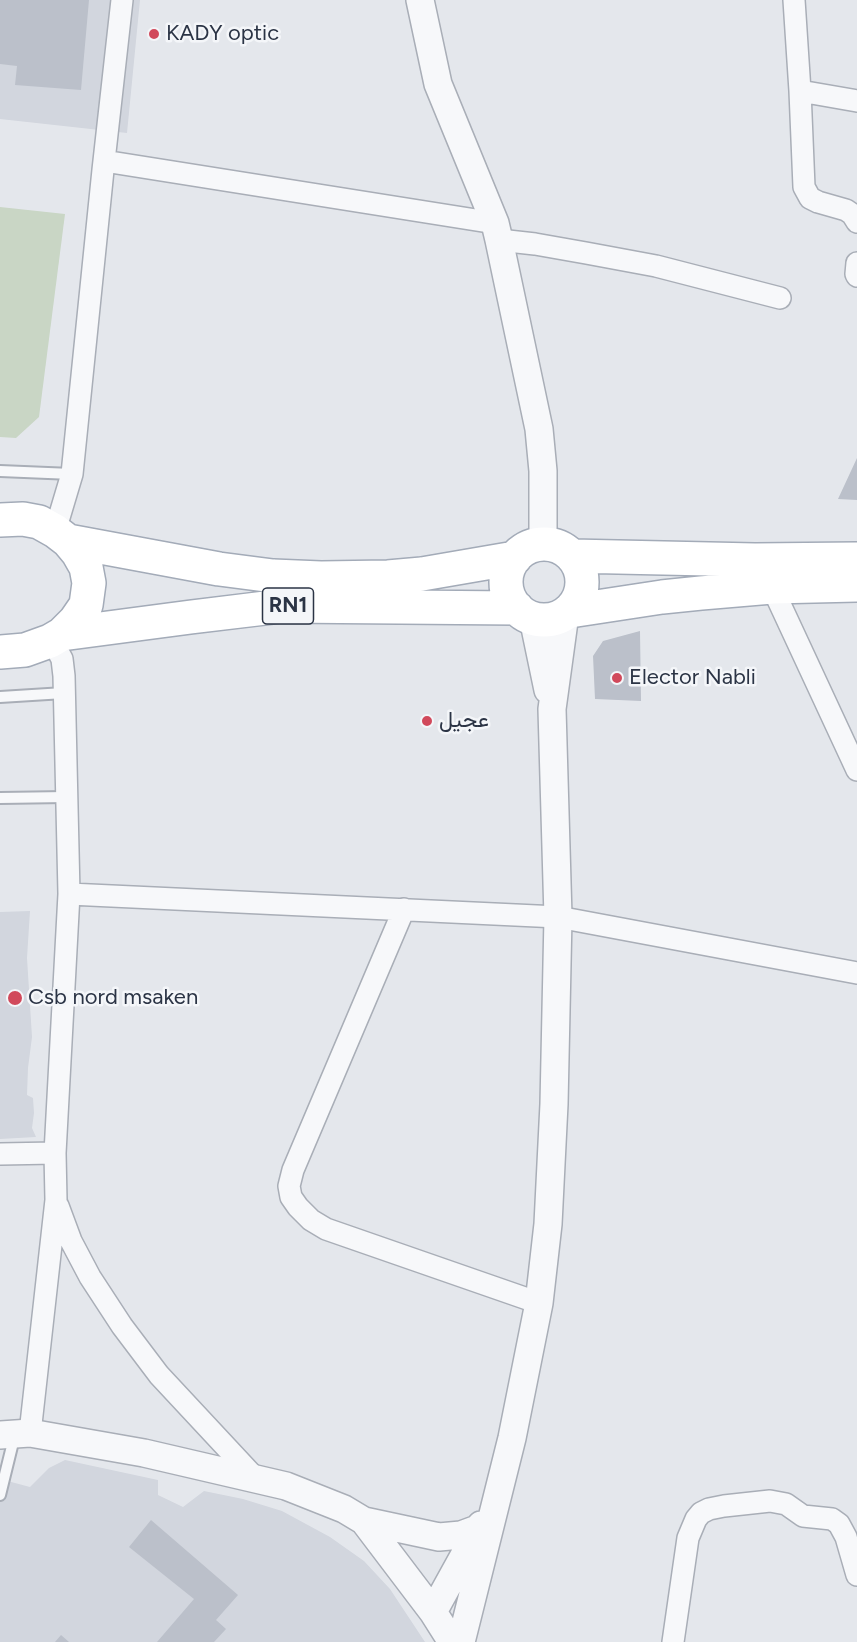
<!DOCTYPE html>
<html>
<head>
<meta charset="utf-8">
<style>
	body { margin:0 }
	canvas { display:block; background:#e4e7ec }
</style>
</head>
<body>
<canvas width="857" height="1642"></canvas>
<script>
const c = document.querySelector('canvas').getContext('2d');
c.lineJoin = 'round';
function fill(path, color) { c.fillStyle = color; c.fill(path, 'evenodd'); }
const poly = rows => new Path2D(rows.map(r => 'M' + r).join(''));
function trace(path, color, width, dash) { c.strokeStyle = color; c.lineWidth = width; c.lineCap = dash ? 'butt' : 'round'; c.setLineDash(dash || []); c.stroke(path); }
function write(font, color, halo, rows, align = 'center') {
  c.font = font + ' Figtree,Vazirmatn,sans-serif'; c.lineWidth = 5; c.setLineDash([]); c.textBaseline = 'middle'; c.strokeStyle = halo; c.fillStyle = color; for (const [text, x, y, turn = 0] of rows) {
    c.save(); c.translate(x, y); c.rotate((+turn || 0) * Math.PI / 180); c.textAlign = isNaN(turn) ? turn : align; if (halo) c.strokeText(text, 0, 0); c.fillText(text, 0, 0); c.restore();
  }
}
fill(poly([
	[0,0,140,0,127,133,0,119],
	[30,911,27,958,32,1037,28,1068,27,1095,33,1098,34,1113,32,1128,36,1137,0,1139,0,912],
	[65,1460,158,1480,158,1495,183,1507,204,1491,243,1499,282,1511,330,1537,364,1561,390,1589,425,1642,0,1642,0,1479,30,1487,49,1468]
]), '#d2d6de');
fill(poly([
	[0,207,65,214,39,417,16,438,0,437]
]), '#c9d6c5');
fill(poly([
	[0,0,89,0,81,90,15,85,17,66,0,64],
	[857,458,857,500,838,499],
	[640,631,641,701,595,699,593,656,603,641],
	[151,1520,238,1595,216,1620,226,1629,214,1642,157,1642,194,1599,129,1547],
	[61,1635,69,1642,55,1642]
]), '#bbc0ca');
const service = poly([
	[0,471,72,474],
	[0,697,64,693],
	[0,798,66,797],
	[0,1495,15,1434]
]);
const minor = poly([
	[794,0,800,91,804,187,810,198,818,202,846,210,852,214,857,222],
	[800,91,857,101],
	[104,161,495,223],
	[499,240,535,244,586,253,656,266,780,298],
	[857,263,856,274,857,276],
	[55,531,72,474,103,170,122,0],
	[772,587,857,770],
	[69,894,558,917,857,973],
	[404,909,293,1170,289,1186,291,1197,298,1207,311,1220,326,1229,539,1303],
	[0,1154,55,1153],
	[58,1206,71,1241,90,1277,122,1326,159,1375,255,1478],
	[30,1433,56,1200,55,1153,69,894,64,676,62,659,56,648,50,641],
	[673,1642,688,1538,696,1519,701,1513,709,1509,724,1506,770,1501,786,1504,803,1516,832,1519,839,1524,846,1537,857,1575]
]);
const tertiary = poly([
	[420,0,438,84,495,223,499,240,539,429,543,471,543,544],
	[533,618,548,690],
	[0,1435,30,1433,144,1453,286,1486,344,1509,364,1521,433,1612,452,1642],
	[364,1521,439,1537,461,1535,480,1528],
	[433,1612,481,1525],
	[461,1642,512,1438,539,1303,548,1224,554,1104,558,917,552,709,565,614]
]);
const primary = poly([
	[0,520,23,519,39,522,55,531,68,541,78,553,86,567,89,583,86,605,75,621,62,634,50,641,25,650,0,652],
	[68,541,219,569,273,576,321,578,388,577,422,574,515,558],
	'506 582a38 38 0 1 1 76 0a38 38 0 1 1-76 0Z',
	[572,556,755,560,857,559],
	[570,611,662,597,701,593,772,587,857,585],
	[62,634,191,617,282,606,517,608]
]);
trace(service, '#a9aeb7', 14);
trace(minor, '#a9aeb7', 24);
trace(tertiary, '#a9aeb7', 30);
trace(primary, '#a3abb8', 36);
trace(service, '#f7f8fa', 10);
trace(minor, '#f7f8fa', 21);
trace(tertiary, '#f7f8fa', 27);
trace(primary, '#fff', 33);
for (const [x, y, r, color] of [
	[154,34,6,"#d1495b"],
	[617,678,6,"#d1495b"],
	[427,721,6,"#d1495b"],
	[15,998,8,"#d1495b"]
]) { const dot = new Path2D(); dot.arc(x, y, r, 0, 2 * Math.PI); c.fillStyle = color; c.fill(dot); trace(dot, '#f4f6f9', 2); }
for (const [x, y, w] of [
	[288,606,51]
]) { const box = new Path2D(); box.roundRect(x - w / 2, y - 18, w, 36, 4.5); c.fillStyle = '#f4f6f9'; c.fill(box); trace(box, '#2b3445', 1.5); }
write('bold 21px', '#2b3445', null, [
	["RN1",288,606]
]);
write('22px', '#2b3445', '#f4f6f9', [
	["KADY optic",166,34],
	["Elector Nabli",629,678],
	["عجيل",439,721],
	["Csb nord msaken",28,998]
], 'left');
</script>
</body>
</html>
